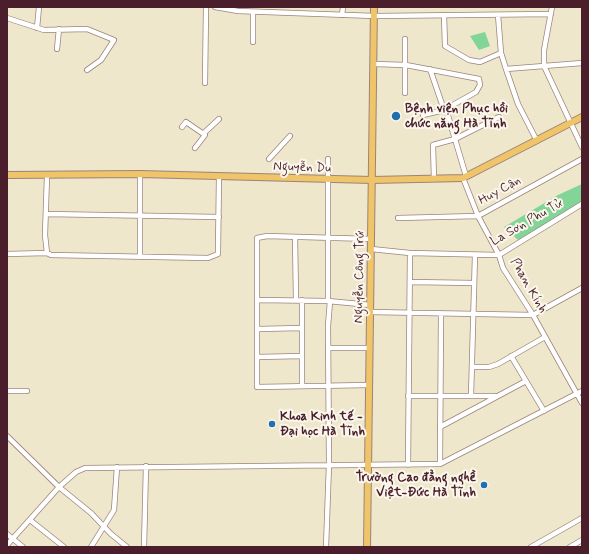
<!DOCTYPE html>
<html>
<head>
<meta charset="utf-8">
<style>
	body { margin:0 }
	#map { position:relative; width:589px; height:554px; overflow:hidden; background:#eee7cb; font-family:Mynerve,sans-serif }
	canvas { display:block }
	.frame { position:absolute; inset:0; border:8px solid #4a1f2b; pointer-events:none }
</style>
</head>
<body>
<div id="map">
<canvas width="589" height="554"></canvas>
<div class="frame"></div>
</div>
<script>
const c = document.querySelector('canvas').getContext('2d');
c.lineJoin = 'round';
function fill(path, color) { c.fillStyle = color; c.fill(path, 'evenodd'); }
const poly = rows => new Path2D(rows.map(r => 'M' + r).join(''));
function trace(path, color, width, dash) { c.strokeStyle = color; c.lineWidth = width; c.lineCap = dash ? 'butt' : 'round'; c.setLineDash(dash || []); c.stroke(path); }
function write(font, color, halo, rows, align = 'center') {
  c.font = font + ' Mynerve,sans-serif'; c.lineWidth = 4; c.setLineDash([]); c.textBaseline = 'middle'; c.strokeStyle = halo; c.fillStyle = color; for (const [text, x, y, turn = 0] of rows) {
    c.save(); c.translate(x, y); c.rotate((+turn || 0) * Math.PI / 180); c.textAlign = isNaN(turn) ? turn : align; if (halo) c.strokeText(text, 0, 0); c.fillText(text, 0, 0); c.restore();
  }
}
fill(poly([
	[485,32,490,46,479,50,470,36],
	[582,184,582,204,518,240,504,227,558,195]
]), '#82d597');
const minor = poly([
	[215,7,238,11,375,16,551,14],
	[552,7,544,50,544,66,582,147],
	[342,15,343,7],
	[444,15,445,46,469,60,480,62,501,53,498,15],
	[7,18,44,30,87,29,114,40,101,60,87,70],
	[37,28,39,7],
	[405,39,405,93],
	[253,42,253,12],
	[57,49,59,29],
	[501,53,506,69],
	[374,64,406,65,479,79,480,85,476,92,444,110,423,115],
	[430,69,444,110],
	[205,83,206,7],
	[446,109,466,176],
	[182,127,186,122,205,135,195,148],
	[204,133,219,119],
	[537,141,518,104,506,69,582,63],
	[269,159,290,136],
	[463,178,478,216,499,255,503,268,533,315,582,403],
	[434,179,433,145,455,139,499,117],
	[46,214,219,217],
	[398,218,478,216,582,159],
	[295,237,296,300],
	[371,249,410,253,499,255,582,204],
	[47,253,45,235,47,176],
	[7,254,47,253,51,255,208,258,218,254,218,251,219,177],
	[140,257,140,174],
	[410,282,474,283],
	[258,300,328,301,370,305],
	[302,300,302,385],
	[328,301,328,159],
	[370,312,533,315,582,288],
	[258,329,302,328],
	[328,348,370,348],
	[511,356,544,411],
	[257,357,302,356],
	[472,367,489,367,498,364,545,337],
	[369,385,257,387,257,238,267,236,371,239],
	[7,391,27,391],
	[408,396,495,396],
	[471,396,475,255],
	[440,427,526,381],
	[7,436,59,487,91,513,111,534,127,547],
	[440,464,441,314],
	[408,465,410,253],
	[30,520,64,547],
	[7,534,23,547],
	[7,545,59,487,76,472,85,468,440,464,582,391],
	[91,547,114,510,117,467],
	[144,547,146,466],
	[326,547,329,464,328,326,330,301],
	[531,547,582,518],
	[570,547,582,540]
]);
const major = poly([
	[7,175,140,174,372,180,463,178,582,117],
	[367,547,374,7]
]);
trace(minor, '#9c837b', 6);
trace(major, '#9c837b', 8);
trace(minor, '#fff', 4.5);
trace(major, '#f0c469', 6);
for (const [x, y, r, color] of [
	[396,116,5,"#1f6fb2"],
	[272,424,4,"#1f6fb2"],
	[484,485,4,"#1f6fb2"]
]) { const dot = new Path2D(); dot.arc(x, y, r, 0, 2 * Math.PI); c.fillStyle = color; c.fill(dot); trace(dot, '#fbf7ec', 1.5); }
write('bold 13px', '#4a1f2b', '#fbf7ec', [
	["Bệnh viện Phục hồi",405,109],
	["chức năng Hà Tĩnh",405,124],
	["Khoa Kinh tế -",280,417],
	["Đại học Hà Tĩnh",280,432],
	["Trường Cao đẳng nghề",476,478,"right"],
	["Việt-Đức Hà Tĩnh",476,493,"right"]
], 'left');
write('13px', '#4a1f2b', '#fbf7ec', [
	["Nguyễn Du",302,168,2],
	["Huy Cận",500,191,-29],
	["La Sơn Phu Tử",527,223,-30],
	["Nguyễn Công Trứ",360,277,-89],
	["Phan Kính",528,286,60]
]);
</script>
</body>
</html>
